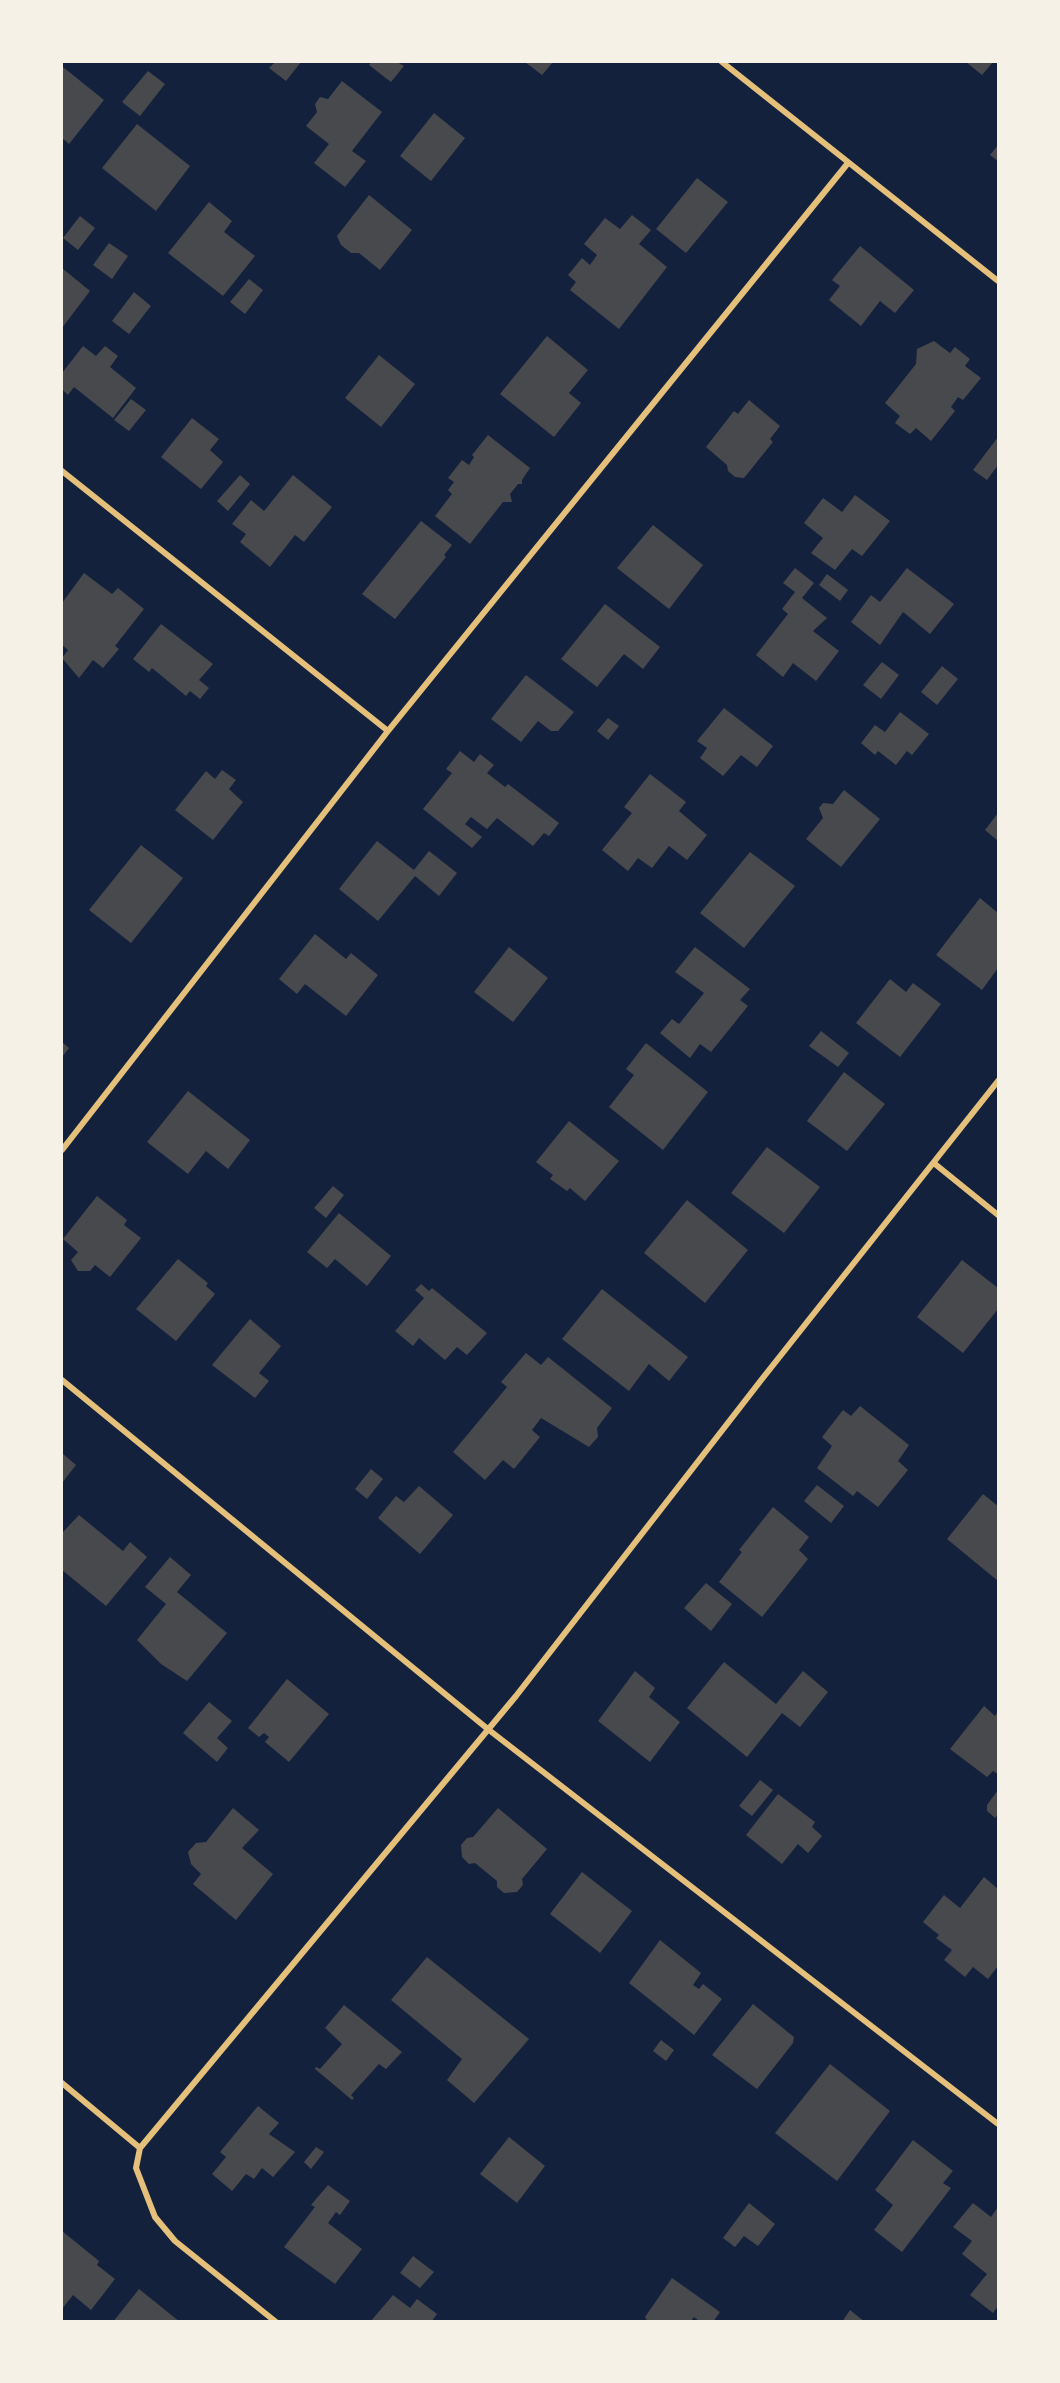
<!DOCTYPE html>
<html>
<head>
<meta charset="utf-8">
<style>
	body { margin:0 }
	#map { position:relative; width:1060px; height:2383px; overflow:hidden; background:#14213d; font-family:"Golos Text",sans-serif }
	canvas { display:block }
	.frame { position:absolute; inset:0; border:63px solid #f6f1e7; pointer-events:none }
</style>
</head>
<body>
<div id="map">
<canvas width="1060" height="2383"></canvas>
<div class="frame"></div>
</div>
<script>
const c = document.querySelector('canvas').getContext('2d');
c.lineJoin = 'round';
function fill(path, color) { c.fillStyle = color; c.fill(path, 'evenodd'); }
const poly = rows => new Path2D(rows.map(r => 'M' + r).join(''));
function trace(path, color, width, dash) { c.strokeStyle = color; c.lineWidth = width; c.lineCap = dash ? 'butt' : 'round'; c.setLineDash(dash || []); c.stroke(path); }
fill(poly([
	[275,62,301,62,286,81,269,68],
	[371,62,397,62,404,66,391,82,369,65],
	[525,62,553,62,542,75],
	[966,62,993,62,982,75],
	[63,67,104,100,69,144,62,138],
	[148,71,165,84,140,116,122,102],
	[342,81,382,112,352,151,366,161,345,187,314,163,329,144,306,126,317,112,315,104,320,97,328,99],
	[434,113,465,138,431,181,400,156],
	[137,124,190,166,156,211,102,168],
	[998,145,998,161,990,155],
	[697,178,728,202,686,253,656,229],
	[369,195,412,230,380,270,359,253,351,253,341,245,337,236],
	[209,202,232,221,224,232,255,256,223,296,168,253],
	[632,215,651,230,639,244,667,267,619,329,570,290,576,282,568,275,582,258,590,265,597,255,584,244,605,218,620,229],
	[80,216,95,228,78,250,63,238],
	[109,243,128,256,112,279,93,265],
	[860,246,914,290,895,313,880,301,861,326,829,300,840,286,832,280],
	[62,268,90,291,62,328],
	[249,279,263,290,245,314,230,302],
	[134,292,151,306,129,334,112,321],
	[547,336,588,370,569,393,581,403,554,437,500,394],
	[934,341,950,353,955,347,970,359,965,366,981,378,963,400,958,397,951,407,955,411,931,441,916,428,910,434,895,423,900,416,885,403,916,364,917,349],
	[83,346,96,356,105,346,118,356,110,367,136,388,113,418,74,387,68,395,62,389,62,373],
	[379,355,415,384,381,427,345,398],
	[131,399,146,410,129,431,114,420],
	[749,400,780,426,770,439,773,442,744,478,735,477,728,471,727,465,706,447,734,411,738,414],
	[192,418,219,439,210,450,223,462,201,489,161,457],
	[488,435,530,468,522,480,522,484,518,484,510,494,512,502,503,502,470,544,435,516,452,494,448,490,454,482,448,478,462,460,469,465,474,457,472,455],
	[998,437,998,465,987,480,973,470],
	[240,475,250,484,228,511,217,501],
	[293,475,332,507,304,542,295,535,270,567,240,542,246,534,232,524,251,500,264,511],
	[855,495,890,521,862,556,852,549,835,570,811,553,823,538,804,523,823,498,842,512],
	[421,521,452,545,444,555,446,557,395,619,362,594],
	[653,525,703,565,669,609,617,568],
	[795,568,814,583,802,598,827,618,813,631,839,651,816,681,793,663,783,677,756,655,788,614,782,609,795,592,783,583],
	[907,568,954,604,930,634,903,612,880,645,851,622,871,595,880,602],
	[84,573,112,594,118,588,144,609,115,646,119,649,103,668,93,660,79,678,62,658,68,650,62,645,62,603],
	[827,574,848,590,840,601,819,585],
	[605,604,660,647,643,669,624,654,597,687,561,659],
	[161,624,213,664,199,680,209,688,200,699,190,691,186,696,152,668,149,672,133,659],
	[882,662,899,675,881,699,863,685],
	[942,666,958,679,937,705,921,692],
	[526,675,574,712,558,731,551,731,538,721,521,742,491,719],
	[724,708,773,746,757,767,741,755,723,776,700,758,707,748,697,741],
	[900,712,929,734,912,755,907,751,896,765,878,751,875,755,861,743,875,725,885,732],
	[608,718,619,726,608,740,597,731],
	[460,751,474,762,480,754,494,765,487,773,505,787,508,784,559,823,549,836,544,833,533,846,497,818,487,829,471,817,465,824,482,837,472,848,423,809,452,773,446,769],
	[222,770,236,780,229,789,243,802,213,840,175,810,206,771,215,779],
	[650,774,686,802,679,811,707,835,687,860,669,846,652,868,638,858,628,871,602,850,632,813,624,807],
	[844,790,880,819,841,867,806,839,823,818,819,808,823,803,833,804],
	[998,813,998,841,985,830],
	[377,841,414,870,429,851,457,873,439,896,415,876,378,921,339,889],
	[141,845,183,878,131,943,89,910],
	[750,852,795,886,744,948,700,913],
	[980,898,998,913,998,968,982,990,936,955],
	[315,934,346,959,351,953,378,975,346,1016,305,984,297,994,279,979],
	[509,947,548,978,513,1022,474,992],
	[695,947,750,989,740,1000,748,1006,711,1052,700,1044,690,1058,660,1033,672,1019,679,1024,704,993,675,972],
	[890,979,906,992,913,983,941,1004,900,1057,856,1023],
	[821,1031,849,1053,838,1067,809,1046],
	[62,1042,69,1048,62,1057],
	[646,1043,708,1092,663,1150,609,1107,634,1075,626,1069],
	[844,1072,885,1104,847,1151,807,1121],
	[188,1091,250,1140,228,1169,206,1151,188,1174,147,1142],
	[569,1121,619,1161,585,1201,570,1188,567,1191,550,1179,553,1175,536,1162],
	[767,1147,820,1187,784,1233,731,1193],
	[333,1186,344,1195,326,1218,314,1208],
	[97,1196,127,1220,124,1225,141,1238,110,1277,95,1265,90,1271,78,1271,71,1260,78,1252,63,1239],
	[687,1200,748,1250,705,1303,644,1253],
	[339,1213,391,1256,367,1286,335,1259,327,1268,307,1252],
	[178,1259,208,1283,206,1286,215,1294,176,1341,136,1309],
	[962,1260,998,1288,998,1309,963,1353,917,1317],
	[421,1284,429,1291,432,1288,487,1333,467,1355,457,1347,445,1360,419,1338,413,1346,395,1331,424,1298,415,1290],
	[602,1289,688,1357,669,1381,649,1364,629,1391,562,1339],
	[250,1319,281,1346,259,1373,269,1381,255,1398,212,1365],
	[526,1353,541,1365,548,1357,612,1408,597,1428,598,1437,589,1447,541,1418,532,1430,540,1437,514,1469,503,1460,485,1480,453,1452,507,1387,501,1382],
	[860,1406,909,1445,898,1461,908,1470,878,1507,857,1491,853,1496,817,1468,832,1446,822,1437,843,1410,851,1416],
	[62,1453,76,1465,62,1483],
	[371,1469,383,1479,367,1499,355,1489],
	[817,1485,844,1506,831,1523,804,1501],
	[419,1486,453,1515,420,1554,378,1518,396,1496,404,1502],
	[983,1494,998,1506,998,1581,947,1539],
	[773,1507,809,1537,799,1550,808,1559,762,1617,719,1582,742,1552,739,1550],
	[79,1515,123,1551,130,1542,147,1557,106,1606,62,1570,62,1533],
	[170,1557,191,1575,177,1592,227,1633,187,1681,161,1664,137,1640,166,1604,145,1587],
	[706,1583,732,1604,711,1631,684,1608],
	[724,1662,776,1704,803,1671,828,1692,800,1727,782,1713,747,1757,687,1708],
	[635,1671,655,1688,649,1697,680,1722,650,1762,598,1721],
	[287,1679,329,1714,289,1762,265,1742,269,1737,264,1733,259,1737,248,1728],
	[209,1702,232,1721,217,1738,228,1748,217,1762,183,1733],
	[984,1706,995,1716,998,1711,998,1774,993,1771,987,1777,950,1749],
	[760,1780,773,1790,752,1816,739,1806],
	[998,1790,998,1814,995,1818,987,1811,987,1805],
	[778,1794,815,1822,812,1827,822,1836,808,1853,798,1844,782,1864,746,1835],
	[233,1808,259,1830,242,1848,273,1874,236,1920,193,1884,201,1874,191,1864,188,1852,196,1843,206,1842],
	[498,1808,547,1849,522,1879,523,1885,517,1892,504,1893,497,1887,497,1881,475,1863,469,1864,462,1857,461,1845,467,1838,473,1837],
	[582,1872,632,1911,600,1953,550,1914],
	[984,1877,998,1889,998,1966,988,1979,973,1967,965,1977,944,1960,952,1950,936,1938,939,1935,923,1922,944,1895,960,1908],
	[660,1940,701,1973,693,1985,699,1989,703,1984,722,1999,694,2035,629,1983],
	[427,1957,529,2039,474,2103,447,2080,462,2059,391,2000],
	[753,2004,794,2037,793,2043,757,2089,712,2055],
	[344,2005,402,2052,386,2069,379,2064,351,2095,354,2098,352,2100,315,2069,316,2067,320,2069,342,2044,325,2028],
	[661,2040,674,2050,666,2061,653,2051],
	[830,2064,890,2111,837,2181,775,2133],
	[258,2106,279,2123,269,2134,295,2152,273,2177,262,2168,254,2179,246,2174,232,2191,212,2174,226,2157,220,2152],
	[509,2137,545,2166,517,2203,480,2174],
	[913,2140,953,2171,943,2183,951,2188,902,2252,874,2230,893,2205,875,2190],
	[316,2147,324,2152,311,2169,304,2162],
	[328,2185,350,2201,340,2215,336,2212,328,2223,362,2249,335,2284,284,2247,315,2207,311,2205],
	[749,2203,775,2224,758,2246,744,2236,735,2247,723,2238],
	[973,2203,991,2217,998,2207,998,2306,993,2313,970,2295,987,2274,962,2254,972,2241,953,2227],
	[62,2231,99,2261,97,2265,115,2279,91,2310,73,2295,62,2309],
	[413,2256,434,2272,420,2288,400,2273],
	[672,2278,720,2312,713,2322,700,2322,694,2317,690,2322,648,2322,645,2317],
	[139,2289,180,2322,113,2322],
	[393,2295,410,2308,417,2299,437,2314,431,2322,370,2322],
	[850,2310,865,2322,842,2322]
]), '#48494c');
trace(poly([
	[722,62,998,281],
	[62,471,388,731],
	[62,1150,388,731,848,163],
	[935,1164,998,1215],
	[62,1380,489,1730,998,2124],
	[62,2083,140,2148],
	[276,2322,175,2241,155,2217,136,2168,140,2148,516,1696,762,1379,998,1081]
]), '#e5c07b', 6);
</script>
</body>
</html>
